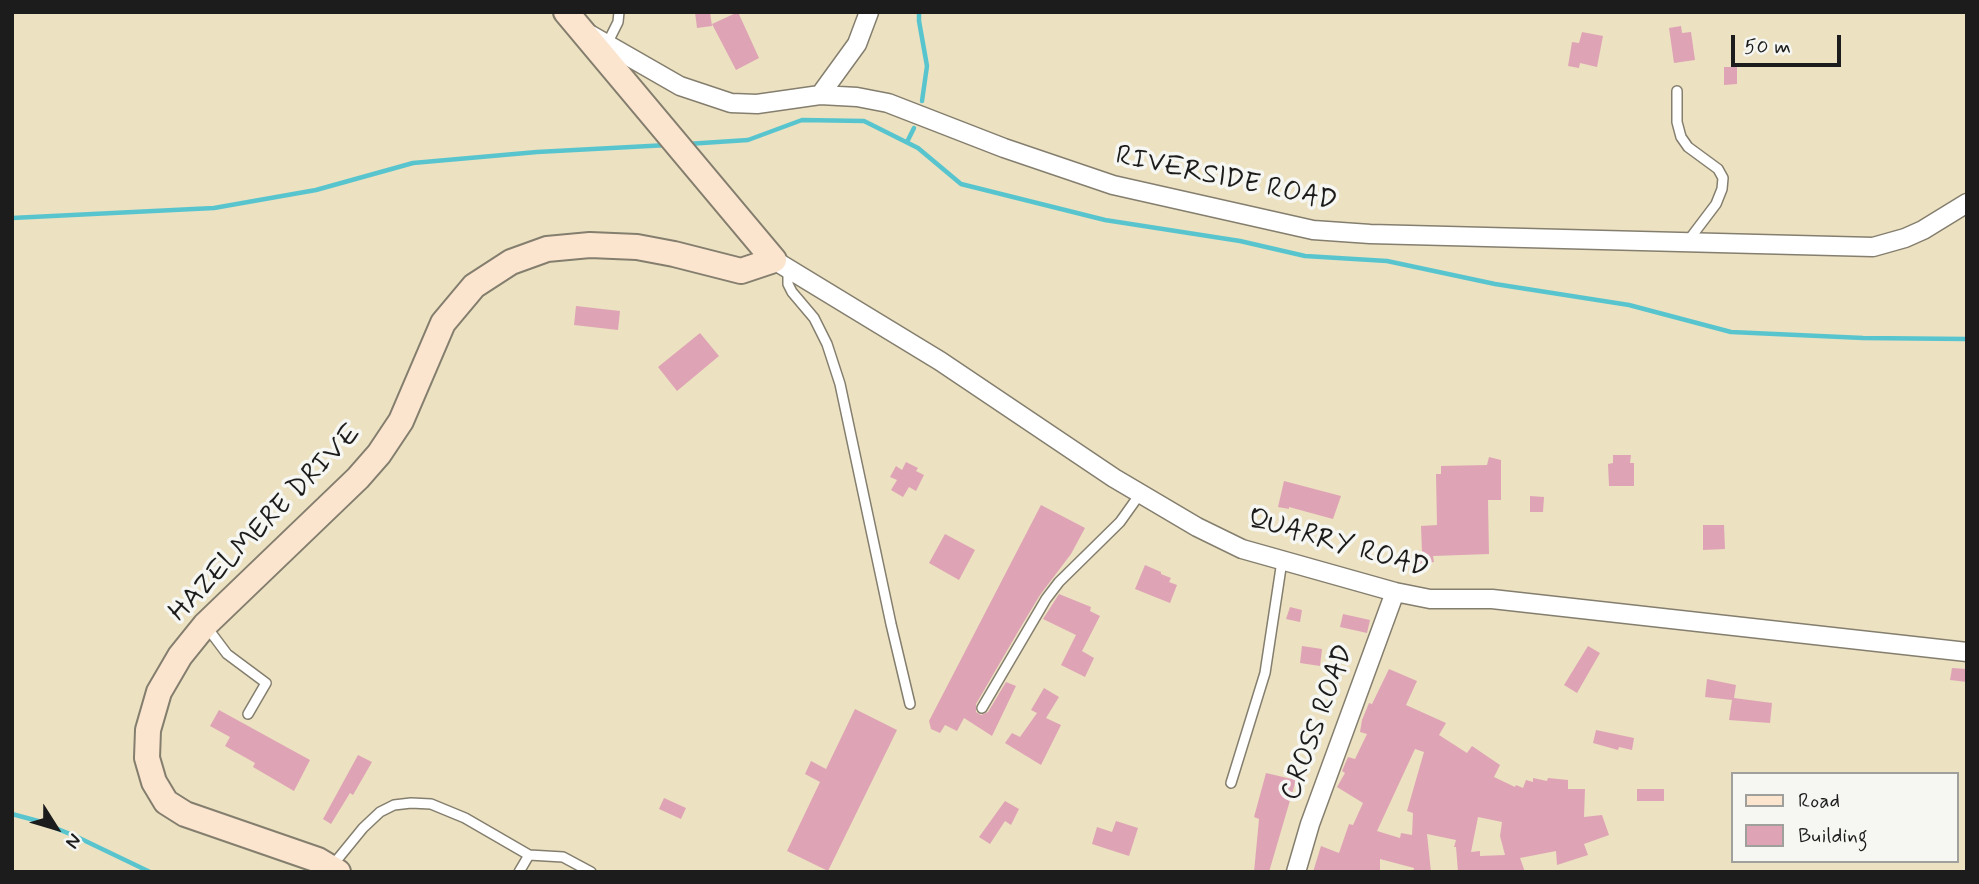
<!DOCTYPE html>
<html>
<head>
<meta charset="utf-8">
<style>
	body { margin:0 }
	#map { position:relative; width:1979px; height:884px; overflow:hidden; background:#ece1c1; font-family:Mynerve,sans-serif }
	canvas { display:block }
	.frame { position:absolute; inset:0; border:14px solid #1c1c1c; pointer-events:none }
	.legend { position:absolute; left:1731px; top:772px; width:228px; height:91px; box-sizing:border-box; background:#f6f6f2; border:2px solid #9f9f9c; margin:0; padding:9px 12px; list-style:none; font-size:21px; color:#1c1c1c }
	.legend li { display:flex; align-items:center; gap:14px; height:35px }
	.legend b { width:35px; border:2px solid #9f9f9c }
	.north { position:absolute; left:21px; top:793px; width:70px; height:70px; -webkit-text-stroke:5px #f6f6f2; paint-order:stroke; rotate:127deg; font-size:19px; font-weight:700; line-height:28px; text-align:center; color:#1c1c1c }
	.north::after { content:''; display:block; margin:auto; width:24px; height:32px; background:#1c1c1c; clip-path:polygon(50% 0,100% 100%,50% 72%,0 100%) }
	.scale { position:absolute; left:1731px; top:35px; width:110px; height:32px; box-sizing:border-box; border:4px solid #1c1c1c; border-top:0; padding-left:9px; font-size:21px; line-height:24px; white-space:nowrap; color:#1c1c1c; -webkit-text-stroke:5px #f6f6f2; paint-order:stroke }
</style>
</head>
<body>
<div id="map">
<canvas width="1979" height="884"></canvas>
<div class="frame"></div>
<ul class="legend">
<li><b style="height:9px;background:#fce5cf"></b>Road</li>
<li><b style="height:19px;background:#dea4b5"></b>Building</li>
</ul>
<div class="north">N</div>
<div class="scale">50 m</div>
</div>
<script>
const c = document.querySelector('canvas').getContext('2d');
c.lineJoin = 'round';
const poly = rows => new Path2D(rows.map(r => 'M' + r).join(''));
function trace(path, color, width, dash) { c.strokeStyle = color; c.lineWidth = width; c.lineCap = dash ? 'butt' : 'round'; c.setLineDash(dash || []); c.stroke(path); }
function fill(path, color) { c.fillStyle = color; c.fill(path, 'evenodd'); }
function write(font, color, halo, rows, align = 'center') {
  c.font = font + ' Mynerve,sans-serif'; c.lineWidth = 7; c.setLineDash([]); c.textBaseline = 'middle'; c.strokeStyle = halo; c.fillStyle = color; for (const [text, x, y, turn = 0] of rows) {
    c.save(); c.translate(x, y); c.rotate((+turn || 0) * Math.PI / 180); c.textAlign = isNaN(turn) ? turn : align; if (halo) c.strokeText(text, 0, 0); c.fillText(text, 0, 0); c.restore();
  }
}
trace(poly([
	[919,12,919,21,927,66,922,101],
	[907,142,914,128],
	[687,144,748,140,802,120,864,121,918,148,961,184,1105,220,1240,241,1305,256,1387,261,1495,284,1629,305,1731,332,1863,338,1967,339],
	[12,218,214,208,316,190,413,163,537,152,668,145],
	[12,814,38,821,75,836,150,872]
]), '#58c5ce', 4.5);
fill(poly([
	[695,12,710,12,712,26,697,28],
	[738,12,759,58,736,70,712,24],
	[1681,26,1682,33,1691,32,1695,60,1674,63,1669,28],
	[1582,32,1603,36,1597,67,1580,63,1579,68,1568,66,1572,42,1579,43],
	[1724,67,1737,67,1737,84,1724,85],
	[576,306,620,311,618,330,574,325],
	[700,333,719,356,677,391,658,367],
	[1613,455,1631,455,1630,463,1634,463,1634,486,1609,486,1608,464,1613,463],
	[1489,457,1501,460,1501,500,1488,500,1489,554,1433,556,1434,562,1417,564,1417,552,1422,552,1421,526,1437,525,1436,474,1441,474,1441,466,1487,465],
	[906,462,918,468,916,471,924,475,916,491,909,487,903,497,891,490,897,480,890,477,896,466,902,470],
	[1284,481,1341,496,1333,519,1289,507,1289,509,1278,507],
	[1530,496,1544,497,1543,512,1530,512],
	[1041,505,1085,528,1071,554,1040,595,1019,630,976,704,976,712,981,715,988,712,1006,682,1016,686,992,736,964,718,957,731,945,725,940,733,931,729,929,721],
	[1703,525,1724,525,1725,549,1703,550],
	[945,534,975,550,959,580,929,563],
	[1145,565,1161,572,1161,574,1171,578,1169,582,1177,585,1170,603,1135,589],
	[1059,594,1091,607,1090,611,1100,616,1082,651,1094,658,1085,677,1061,665,1076,635,1043,619],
	[1290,607,1302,610,1300,622,1286,619],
	[1343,614,1370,620,1367,633,1340,627],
	[1302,646,1322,649,1320,666,1300,663],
	[1588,646,1600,653,1577,693,1564,685],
	[1952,668,1967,669,1967,682,1950,680],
	[1389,669,1417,681,1406,705,1446,723,1439,735,1467,753,1472,746,1500,765,1494,777,1515,787,1516,785,1523,788,1526,780,1533,782,1533,778,1547,781,1548,778,1568,780,1568,789,1585,789,1584,817,1602,815,1609,835,1584,844,1588,855,1557,865,1556,851,1520,858,1525,872,1458,872,1456,847,1454,847,1456,840,1427,834,1431,872,1413,872,1414,868,1380,859,1380,872,1313,872,1321,846,1339,853,1349,824,1353,825,1363,803,1337,787,1345,773,1342,771,1348,757,1355,759,1367,734,1360,732,1362,720,1369,703,1372,704],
	[1415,749,1424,752,1407,811,1413,813,1412,835,1401,833,1400,838,1377,831],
	[1478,817,1502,822,1500,836,1505,855,1480,856,1480,851,1471,852],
	[1707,679,1736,685,1734,698,1772,703,1770,723,1729,720,1732,700,1705,697],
	[1044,688,1059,697,1046,718,1061,725,1041,765,1005,743,1012,733,1020,737,1037,713,1031,710],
	[855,709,897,730,828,871,787,851,820,782,805,774,811,761,826,769],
	[219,710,310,760,294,791,253,767,255,763,225,746,230,737,210,726],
	[1596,730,1634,738,1632,750,1619,747,1618,750,1593,743],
	[358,755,372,762,353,795,350,793,331,824,323,819],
	[1266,773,1296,780,1269,872,1254,872,1259,819,1254,817],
	[1637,789,1664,789,1664,801,1637,801],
	[664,798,686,808,681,819,659,809],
	[1005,801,1019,809,1011,825,1005,821,990,844,979,837],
	[1116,821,1138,828,1129,856,1092,844,1097,827,1112,832]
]), '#dea4b5');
const lane = poly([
	[607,44,618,22,619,12],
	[1677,91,1677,122,1681,137,1688,147,1718,169,1723,178,1722,189,1716,204,1688,241],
	[788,268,788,284,792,292,814,318,827,344,840,384,891,624,910,704],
	[206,626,227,654,266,683,248,714],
	[982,708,1046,599,1059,582,1120,522,1140,494],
	[1231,783,1265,673,1282,561],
	[332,866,363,828,380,812,394,805,411,803,431,804,465,818,529,855,563,857,591,872],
	[519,872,529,855]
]);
const street = poly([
	[591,35,680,86,731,103,757,104,820,95,857,97,888,103,1004,148,1113,185,1313,230,1370,234,1873,247,1905,238,1923,230,1967,203],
	[820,95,857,44,869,12],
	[774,260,940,361,1114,478,1197,527,1242,549,1395,592,1430,599,1492,599,1967,652],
	[1296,872,1310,824,1395,592]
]);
const secondary = poly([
	[338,872,318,860,185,814,166,802,154,782,147,758,148,730,159,692,180,656,205,625,358,478,379,454,401,421,443,323,474,286,511,262,547,249,590,245,637,247,674,254,741,271,774,260,566,12]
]);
trace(lane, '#847e6e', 12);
trace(street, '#847e6e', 21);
trace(secondary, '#847e6e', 28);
trace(lane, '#fff', 9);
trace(street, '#fff', 18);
trace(secondary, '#fce5cf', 24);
write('28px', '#1c1c1c', '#f6f6f2', [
	["RIVERSIDE ROAD",1226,180,12],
	["HAZELMERE DRIVE",266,524,-46],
	["QUARRY ROAD",1338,545,16],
	["CROSS ROAD",1319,723,-70]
]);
</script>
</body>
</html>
